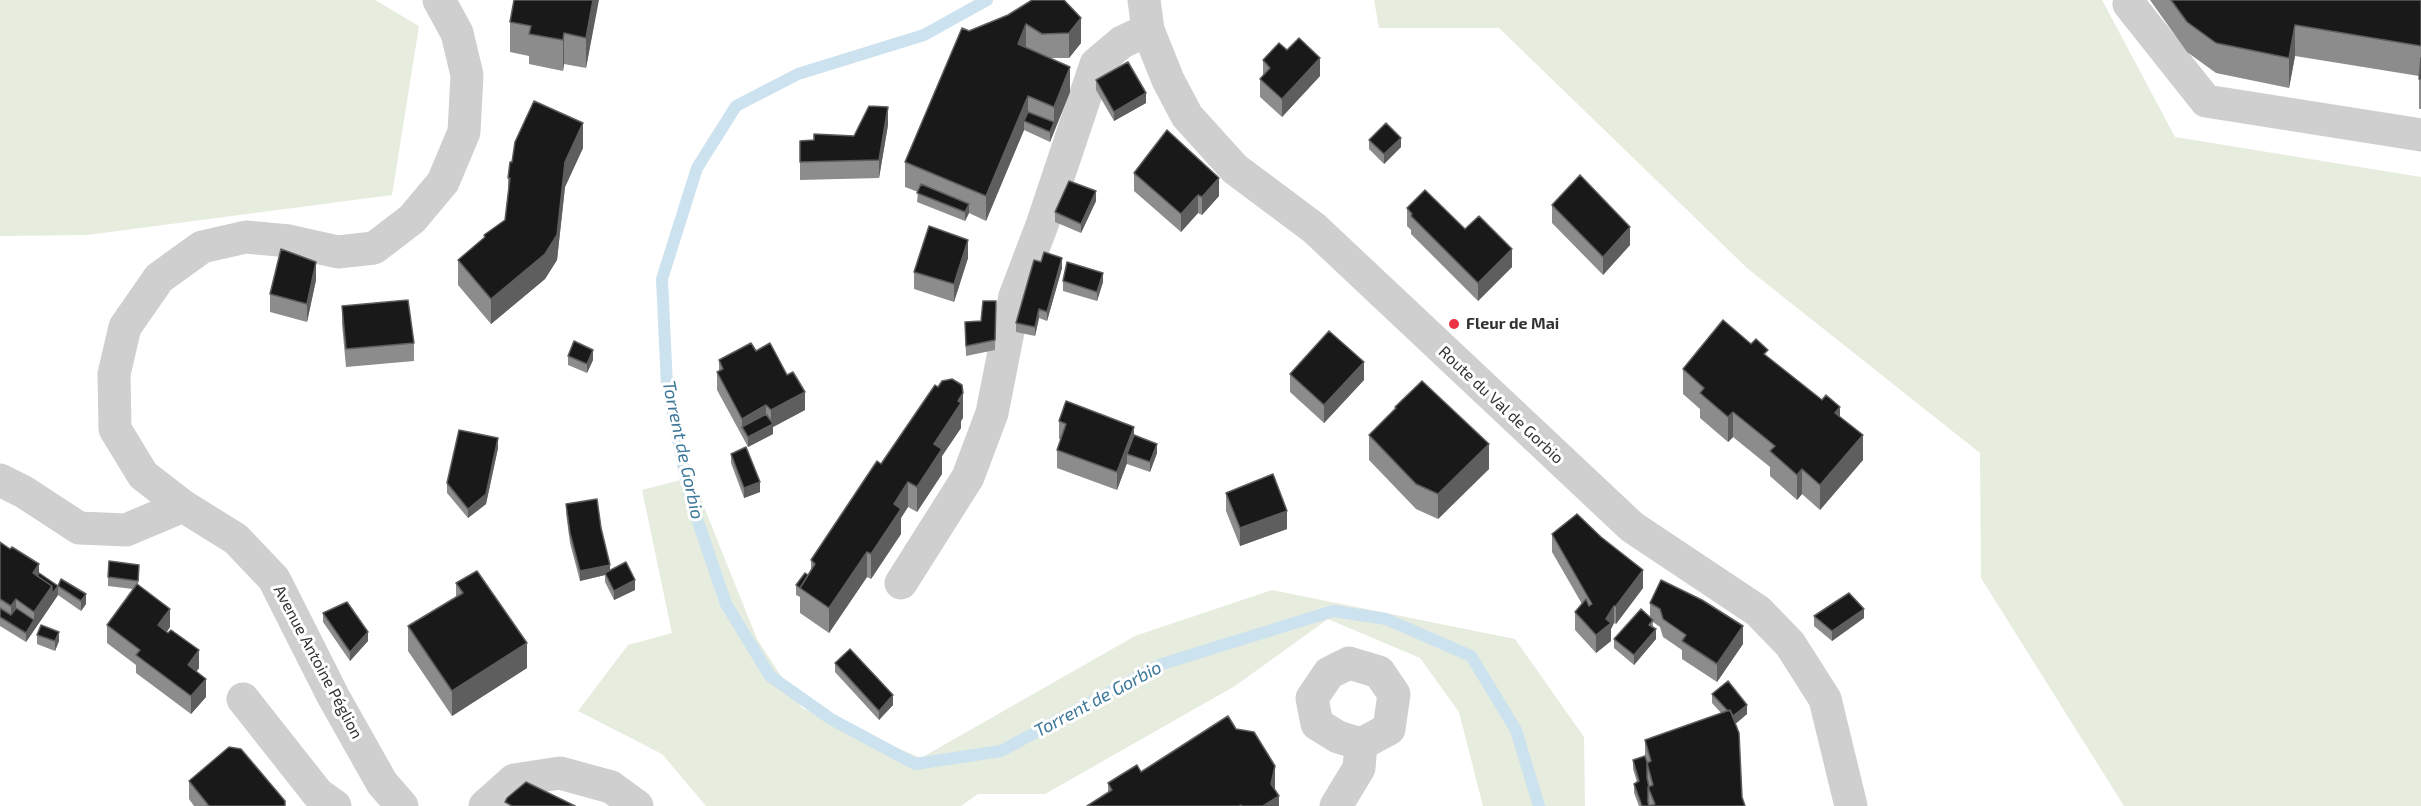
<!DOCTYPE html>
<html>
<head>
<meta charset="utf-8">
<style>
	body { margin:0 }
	canvas { display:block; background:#fff }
</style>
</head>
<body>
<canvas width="2421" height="806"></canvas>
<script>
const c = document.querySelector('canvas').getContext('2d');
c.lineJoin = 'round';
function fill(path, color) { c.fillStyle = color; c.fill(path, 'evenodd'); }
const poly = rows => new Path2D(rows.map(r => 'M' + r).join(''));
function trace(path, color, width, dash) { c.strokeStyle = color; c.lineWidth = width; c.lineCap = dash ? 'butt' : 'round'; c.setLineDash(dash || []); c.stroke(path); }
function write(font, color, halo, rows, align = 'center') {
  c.font = font + ' "Exo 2",sans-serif'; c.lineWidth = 6; c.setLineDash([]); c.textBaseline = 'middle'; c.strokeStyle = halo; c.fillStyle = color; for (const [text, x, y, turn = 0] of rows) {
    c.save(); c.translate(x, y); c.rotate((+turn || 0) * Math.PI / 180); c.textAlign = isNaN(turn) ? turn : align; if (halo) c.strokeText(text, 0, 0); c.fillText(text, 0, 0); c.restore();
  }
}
fill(poly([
	[0,0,375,0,419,26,392,195,87,235,0,236],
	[1374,0,2102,0,2175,137,2421,177,2421,806,2124,806,1981,578,1980,453,1748,269,1499,28,1379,28],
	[692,477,757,639,802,708,921,758,1135,636,1272,590,1515,639,1584,737,1585,806,1483,806,1459,712,1420,658,1328,619,1235,686,1045,794,978,794,961,806,706,806,662,754,578,711,628,645,672,633,642,490]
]), '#e6ecde');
trace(poly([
	[987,0,924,35,798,74,736,106,697,168,662,279,667,386,690,498,726,604,770,676,831,719,915,764,1001,751,1162,664,1333,611,1386,619,1471,656,1516,730,1539,806]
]), '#cde2ef', 12);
trace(poly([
	[1144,0,1148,30,1168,80,1187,116,1235,169,1314,228,1632,527,1758,611,1790,644,1825,699,1851,806],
	[2129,4,2206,101,2421,135],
	[0,480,24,492,79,528,126,530,183,506],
	[901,583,968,477,992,413,1015,296,1042,225,1096,64,1122,42,1148,30],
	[1349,663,1379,672,1394,694,1389,729,1361,744,1338,737,1317,724,1312,698,1329,673,1349,663],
	[243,699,318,794,335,806],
	[402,806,382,783,333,696,274,579,236,539,183,506,143,475,115,429,114,374,125,327,159,278,202,247,246,237,289,241,338,252,374,248,412,219,443,182,464,132,467,75,457,33,439,0],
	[485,806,514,780,560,773,611,787,637,806],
	[1336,806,1359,768,1361,744]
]), '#cfcfcf', 33);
fill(poly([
	[1032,0,1081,43,1069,58,1050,58,1070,92,1050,142,1024,130,986,221,969,213,965,221,917,202,918,192,905,187,905,162,969,31,1008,15],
	[2150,0,2421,0,2421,109,2419,109,2419,76,2295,56,2289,88,2216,73,2187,52],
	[595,18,586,68,564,64,563,71,529,64,529,56,510,52,510,22],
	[1263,60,1320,76,1282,117,1260,97,1260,79,1263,75],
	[1096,80,1146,103,1114,121,1096,90],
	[888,125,879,178,800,180,800,141,854,136],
	[1369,140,1401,147,1384,164,1369,149],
	[583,148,565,187,557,260,545,279,491,324,458,285,458,260,484,238,484,235,505,220,508,193,508,178,512,162],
	[1134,173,1219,196,1202,215,1198,213,1181,232,1134,191],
	[1096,201,1081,233,1055,222,1055,212],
	[1552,205,1630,245,1603,275,1552,223],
	[1407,208,1465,229,1512,267,1478,301,1411,234,1411,230,1407,226],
	[968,258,954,302,914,289,914,272],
	[1062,268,1047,321,1039,318,1035,336,1016,332,1016,323],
	[316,280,307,322,270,312,270,294],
	[1063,281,1103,282,1097,301,1063,291],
	[996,301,995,350,966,356,965,322,981,321],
	[342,306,414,343,414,361,346,367,342,324],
	[1751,344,1840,417,1863,460,1820,510,1802,494,1797,500,1770,476,1770,467,1733,437,1728,442,1700,418,1700,409,1683,394,1683,369],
	[756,351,805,410,773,427,773,434,748,447,717,390,717,372,719,371,719,360],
	[568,356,593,360,587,373,568,365],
	[1290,374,1364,380,1324,423,1290,392],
	[1395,407,1489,469,1438,519,1416,509,1369,460,1369,435,1395,410],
	[963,418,961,421,961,428,942,456,942,474,917,512,908,507,901,518,901,534,871,579,867,577,829,633,800,613,800,597,796,595,796,585,808,575,811,570,811,560,881,464],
	[1059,421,1134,435,1157,453,1150,472,1127,464,1127,463,1117,490,1057,468,1057,450,1061,439,1059,439],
	[498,448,486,504,468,518,447,493,447,483],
	[731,454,760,492,744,498,731,463],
	[1226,493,1287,529,1240,546,1226,511],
	[566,504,601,528,610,570,635,590,614,600,605,582,605,575,580,581,570,543,566,513],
	[1552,534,1643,588,1616,624,1614,623,1611,629,1611,641,1596,653,1575,630,1575,612,1582,604,1552,552],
	[0,542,39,573,86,604,81,611,58,595,26,642,0,626],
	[139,575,138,585,170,627,167,632,199,668,196,672,206,697,191,714,136,673,136,665,107,643,107,625,133,589,108,586,108,577],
	[456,583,527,668,452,716,408,651,408,626,456,597],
	[1650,603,1743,644,1717,682,1682,659,1682,650,1663,637,1660,627,1653,622,1653,627,1656,639,1634,665,1614,648,1614,639,1650,618],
	[323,613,368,641,350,661,323,622],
	[1814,616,1864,618,1832,641,1814,626],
	[37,635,59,641,55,651,37,644],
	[835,663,893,705,879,720,835,672],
	[1712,694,1747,714,1735,724,1742,797,1745,806,1639,806,1634,793,1634,784,1637,782,1633,769,1633,760,1645,756,1645,740,1721,713,1712,703],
	[1141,772,1275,791,1279,806,1087,806,1108,793,1108,783],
	[189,781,285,806,194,806,189,799]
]), '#8c8c8c');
fill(poly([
	[593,0,599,0,586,68,586,38],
	[1081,18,1081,43,1069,58,1069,33],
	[1026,24,1026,49,1018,44],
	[2295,25,2295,56,2289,88,2289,58],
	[564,33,564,64,563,71,563,40],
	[1320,58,1320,76,1282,117,1282,99],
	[1070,67,1070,92,1050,142,1050,132,1054,122,1054,107],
	[1146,93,1146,103,1114,121,1114,112],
	[1028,96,1028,121,1024,121,1024,130,986,221,986,196],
	[888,107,888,125,879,178,879,160],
	[583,123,583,148,565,187,557,260,545,279,491,324,491,299,565,162],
	[1401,138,1401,147,1384,164,1384,154],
	[1219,178,1219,196,1202,215,1202,197],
	[1096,191,1096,201,1081,233,1081,224],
	[1198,195,1198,213,1181,232,1181,214],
	[969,204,969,213,965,221,965,212],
	[1630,227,1630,245,1603,275,1603,257],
	[968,240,968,258,954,302,954,284],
	[1512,249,1512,267,1478,301,1478,283],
	[1062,258,1062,268,1047,321,1047,312],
	[316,262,316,280,307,322,307,304],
	[1103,273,1103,282,1097,301,1097,292],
	[1039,309,1039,318,1035,336,1035,327],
	[593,350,593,360,587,373,587,364],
	[1364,362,1364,380,1324,423,1324,405],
	[805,392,805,410,773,427,773,434,748,447,748,437,771,426,771,410],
	[963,393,963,418,961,421,961,428,942,456,942,474,917,512,917,487,934,444],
	[766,405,766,423,742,427,742,437,742,419],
	[1840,407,1840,432,1835,413],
	[1733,412,1733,437,1728,442,1728,417],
	[1134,427,1134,445,1127,454,1127,463,1117,490,1117,472],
	[1863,435,1863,460,1820,510,1820,485],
	[498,438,498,448,486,504,468,518,468,509],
	[1157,444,1157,453,1150,472,1150,462],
	[1489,444,1489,469,1438,519,1438,494],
	[1802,469,1802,494,1797,500,1797,475],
	[760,482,760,492,744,498,744,488],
	[908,482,908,507,901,518,901,534,871,579,871,554,894,504],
	[1287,511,1287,529,1240,546,1240,528],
	[867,552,867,577,829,633,829,608],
	[39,564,39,582,33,573],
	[610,565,610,574,605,573,605,575,580,581,580,571],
	[1643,570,1643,588,1616,624,1616,606],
	[635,580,635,590,614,600,614,591],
	[52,586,52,604,26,642,26,633,34,620,34,612],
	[58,586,58,595,52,604,52,594],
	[86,594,86,604,81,611,81,601],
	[16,599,16,617,11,624,11,606],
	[1614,606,1614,623,1611,629,1611,641,1596,653,1596,635],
	[170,609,170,627,158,643,158,625],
	[1864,609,1864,618,1832,641,1832,631],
	[1743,626,1743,644,1717,682,1717,664],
	[1656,629,1656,639,1634,665,1634,655],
	[59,632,59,641,55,651,55,641],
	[368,632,368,641,350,661,350,652],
	[527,643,527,668,452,716,452,691],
	[199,650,199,668,188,683,188,665],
	[206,679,206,697,191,714,191,696],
	[893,695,893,705,879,720,879,711],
	[1747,705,1747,714,1733,726,1733,716],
	[1275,766,1275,791,1279,796,1279,806,1263,806,1271,784]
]), '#5e5e5e');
const building = poly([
	[514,0,593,0,586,38,564,33,563,40,529,34,531,26,510,22,514,0],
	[1032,0,1064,0,1081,18,1069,33,1042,34,1026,24,1018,44,1070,67,1054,107,1028,96,986,196,905,162,962,28,969,31,1008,15,1032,0],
	[2171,0,2421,0,2421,46,2295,25,2289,58,2216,43,2187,22,2171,0],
	[1299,38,1320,58,1282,99,1260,79,1270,68,1263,60,1279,43,1287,50,1299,38],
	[2421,58,2421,79,2419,79,2421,58],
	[1128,62,1146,93,1114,112,1096,80,1128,62],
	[534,101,583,123,565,162,557,235,545,254,491,299,458,260,485,237,484,235,505,220,510,178,508,178,510,162,512,162,515,142,534,101],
	[869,106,888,107,879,160,800,162,800,141,814,140,814,134,854,136,869,106],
	[1028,112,1054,122,1050,132,1024,121,1028,112],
	[1386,123,1401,138,1384,154,1369,140,1386,123],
	[1167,130,1219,178,1202,197,1198,195,1181,214,1134,173,1167,130],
	[1580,175,1630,227,1603,257,1552,205,1580,175],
	[1069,181,1096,191,1081,224,1055,212,1069,181],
	[921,184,969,204,965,212,917,193,921,184],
	[1425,190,1465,229,1479,216,1512,249,1478,283,1411,216,1412,214,1407,208,1425,190],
	[929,226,968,240,954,284,914,272,929,226],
	[281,249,316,262,307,304,270,294,281,249],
	[1044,252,1062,258,1047,312,1039,309,1035,327,1016,323,1034,260,1041,262,1044,252],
	[1067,262,1103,273,1097,292,1063,281,1067,262],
	[408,300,414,343,346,349,342,306,408,300],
	[983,301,996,301,995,340,966,346,965,322,981,321,983,301],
	[1723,320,1751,344,1756,339,1768,350,1764,354,1822,400,1826,395,1840,407,1835,413,1863,435,1820,485,1802,469,1797,475,1770,451,1775,446,1733,412,1728,417,1700,393,1704,388,1683,369,1723,320],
	[1329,331,1364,362,1324,405,1290,374,1329,331],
	[574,341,593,350,587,364,568,356,574,341],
	[751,343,756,351,770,343,787,375,793,372,805,392,771,410,766,405,742,419,717,372,723,369,719,360,751,343],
	[952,379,962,385,963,393,958,401,961,403,934,444,942,449,917,487,908,482,894,504,901,509,871,554,867,552,829,608,800,588,815,564,811,560,877,461,881,464,935,385,938,387,942,381,952,379],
	[1422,381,1489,444,1438,494,1416,484,1369,435,1396,408,1395,407,1422,381],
	[1066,401,1134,427,1117,472,1057,450,1066,424,1059,421,1066,401],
	[766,414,773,424,748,437,742,427,766,414],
	[459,430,498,438,486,494,468,509,447,483,459,430],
	[1134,435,1157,444,1150,462,1127,454,1134,435],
	[746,447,760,482,744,488,731,454,746,447],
	[1273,474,1287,511,1240,528,1226,493,1273,474],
	[597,499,601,528,610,565,580,571,570,533,566,504,597,499],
	[1577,514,1601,537,1643,570,1616,606,1614,606,1606,619,1611,623,1596,635,1575,612,1586,599,1589,606,1592,604,1552,534,1577,514],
	[0,542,10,549,12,547,39,564,33,573,52,586,34,612,16,599,11,606,0,599,0,542],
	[109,561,139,565,138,581,108,577,109,561],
	[626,562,635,580,614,591,605,573,626,562],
	[477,571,527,643,452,691,408,626,463,593,456,583,477,571],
	[39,573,58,586,61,579,86,594,81,601,58,586,52,594,52,586,37,576,39,573],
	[805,573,808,575,800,588,796,585,805,573],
	[1661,580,1702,600,1743,626,1717,664,1682,641,1686,635,1663,619,1660,609,1650,603,1661,580],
	[137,584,170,609,158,625,168,633,171,630,199,650,188,665,206,679,191,696,136,655,140,650,107,625,137,584],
	[1849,593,1864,609,1832,631,1814,616,1849,593],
	[347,602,368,632,350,652,323,613,347,602],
	[0,608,11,615,16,608,34,620,26,633,0,617,0,608],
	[1641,609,1653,620,1649,625,1656,629,1634,655,1614,639,1641,609],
	[41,625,59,632,55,641,37,635,41,625],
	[850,649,893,695,879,711,835,663,850,649],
	[1728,681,1747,705,1733,716,1730,710,1728,711,1712,694,1728,681],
	[1730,710,1739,733,1742,797,1745,806,1650,806,1655,804,1648,787,1653,785,1647,763,1651,761,1645,740,1730,710],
	[1228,716,1236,729,1254,732,1275,766,1271,784,1279,796,1263,806,1242,806,1241,805,1239,806,1087,806,1112,790,1108,783,1137,765,1141,772,1228,716],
	[229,747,241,749,285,801,285,806,209,806,189,781,229,747],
	[1645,756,1647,762,1647,778,1649,787,1648,787,1648,802,1649,806,1642,806,1634,784,1639,781,1633,760,1645,756],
	[526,782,575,806,512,806,505,802,507,798,526,782]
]);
fill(building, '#191919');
trace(building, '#5e5e5e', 1.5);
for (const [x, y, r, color] of [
	[1454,324,6,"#eb3345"]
]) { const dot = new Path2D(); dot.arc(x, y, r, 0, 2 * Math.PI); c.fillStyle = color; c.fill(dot); trace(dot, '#fff', 2); }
write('bold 16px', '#323232', '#fff', [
	["Fleur de Mai",1466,324]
], 'left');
write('16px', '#323232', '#fff', [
	["Route du Val de Gorbio",1501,405,43],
	["Avenue Antoine Péglion",318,662,62]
]);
write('italic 18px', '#3c7799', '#fff', [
	["Torrent de Gorbio",683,450,78],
	["Torrent de Gorbio",1098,699,-28]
]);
</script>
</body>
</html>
